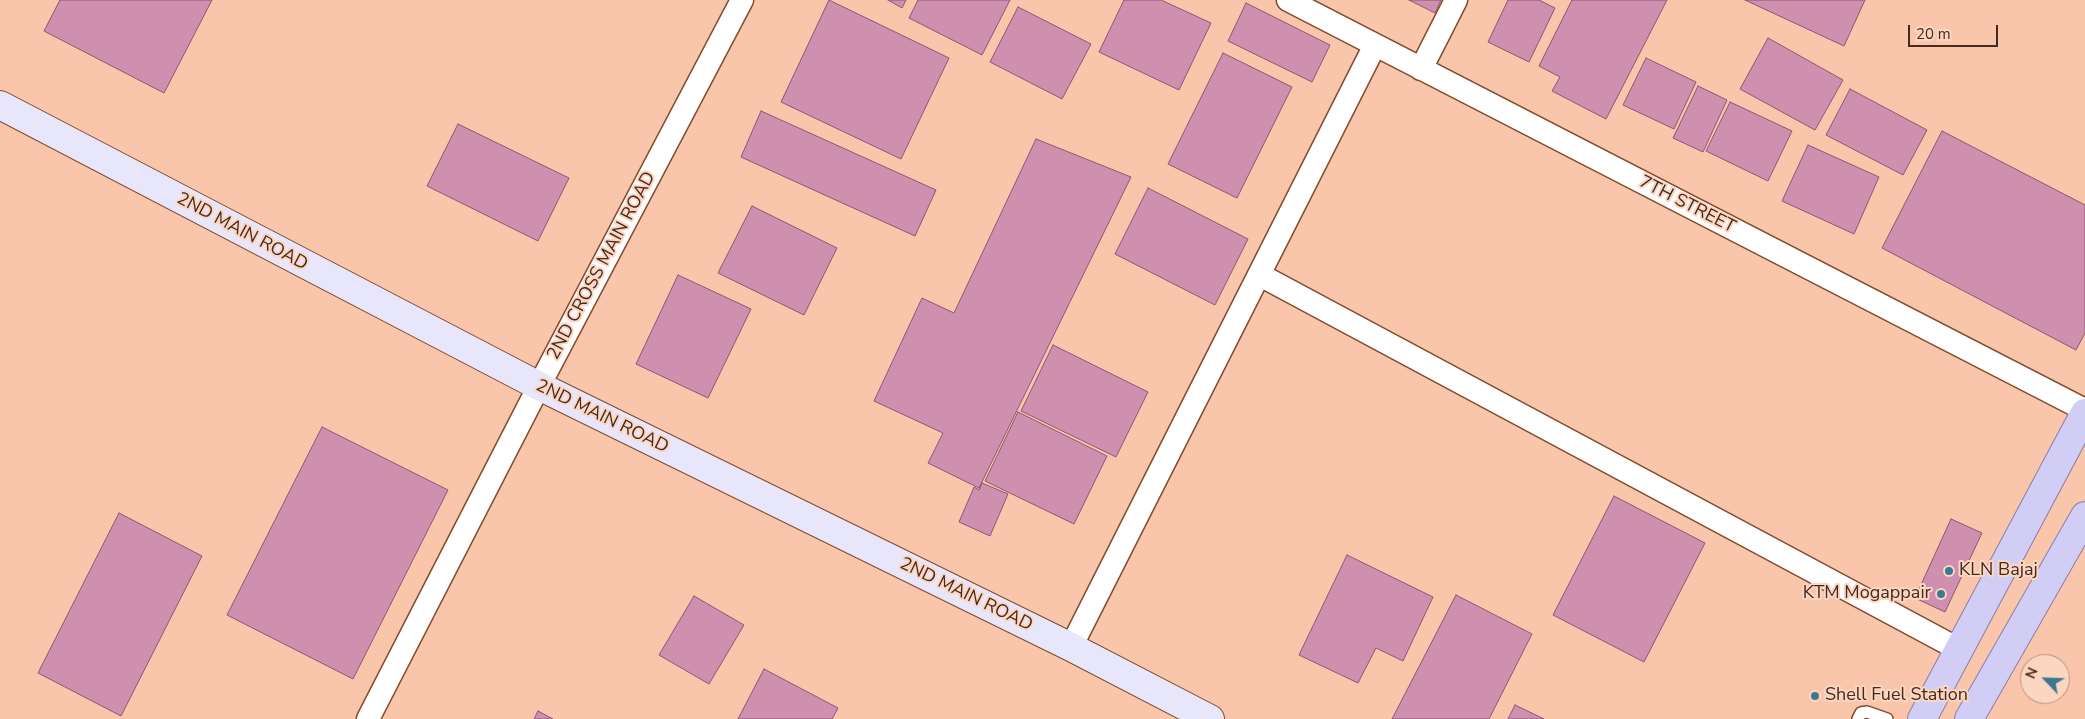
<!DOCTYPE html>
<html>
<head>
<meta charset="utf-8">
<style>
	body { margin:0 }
	#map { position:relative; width:2085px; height:719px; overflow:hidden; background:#f9c5ab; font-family:"Nunito Sans",sans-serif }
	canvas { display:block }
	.north { position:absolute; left:2020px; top:654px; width:50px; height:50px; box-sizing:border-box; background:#fdd6c2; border:1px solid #b39280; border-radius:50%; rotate:294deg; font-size:14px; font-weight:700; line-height:20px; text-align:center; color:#442b1e }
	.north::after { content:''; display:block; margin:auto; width:18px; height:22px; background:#3e7791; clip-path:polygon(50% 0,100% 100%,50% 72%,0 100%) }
	.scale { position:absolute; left:1908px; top:25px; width:90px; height:22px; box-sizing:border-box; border:2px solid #442b1e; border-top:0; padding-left:6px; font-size:15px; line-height:18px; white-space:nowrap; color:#442b1e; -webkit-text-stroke:4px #fdd6c2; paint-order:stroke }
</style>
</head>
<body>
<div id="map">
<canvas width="2085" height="719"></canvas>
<div class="north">N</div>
<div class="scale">20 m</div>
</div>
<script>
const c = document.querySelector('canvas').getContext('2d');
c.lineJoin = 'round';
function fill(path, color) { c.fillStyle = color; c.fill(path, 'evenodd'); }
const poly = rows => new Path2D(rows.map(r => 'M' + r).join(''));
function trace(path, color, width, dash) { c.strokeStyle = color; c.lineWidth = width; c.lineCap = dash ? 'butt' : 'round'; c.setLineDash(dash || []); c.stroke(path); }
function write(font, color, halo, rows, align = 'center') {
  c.font = font + ' "Nunito Sans",sans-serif'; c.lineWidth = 4; c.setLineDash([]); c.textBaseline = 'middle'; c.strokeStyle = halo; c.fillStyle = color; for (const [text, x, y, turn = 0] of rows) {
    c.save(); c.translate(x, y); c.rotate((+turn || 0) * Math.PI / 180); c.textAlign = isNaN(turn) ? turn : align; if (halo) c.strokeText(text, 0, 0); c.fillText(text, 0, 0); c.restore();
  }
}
const building = poly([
	[60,0,212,0,164,93,44,31,60,0],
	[829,0,949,58,901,159,781,102,829,0],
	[888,0,906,0,902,8,888,0],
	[918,0,1010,0,982,55,909,18,918,0],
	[1124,0,1161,0,1211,23,1179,90,1099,52,1124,0],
	[1409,0,1441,0,1435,13,1409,0],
	[1508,0,1539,0,1555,8,1529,62,1488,42,1508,0],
	[1572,0,1667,0,1606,119,1552,91,1560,77,1539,66,1572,0],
	[1745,0,1865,0,1844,46,1745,0],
	[1246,3,1330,45,1312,82,1228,41,1246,3],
	[1018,7,1091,44,1062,99,990,62,1018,7],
	[1768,38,1843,80,1815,130,1740,89,1768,38],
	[1223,53,1292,87,1237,198,1168,164,1223,53],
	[1646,58,1696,82,1674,129,1623,105,1646,58],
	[1698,86,1727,100,1703,152,1673,138,1698,86],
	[1850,89,1927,130,1903,175,1826,135,1850,89],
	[1730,102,1792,131,1768,181,1706,151,1730,102],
	[761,111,936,190,915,236,741,157,761,111],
	[458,124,569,178,538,241,427,186,458,124],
	[1942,131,2085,205,2085,333,2076,350,1882,248,1942,131],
	[1036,139,1131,177,979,488,928,463,943,433,874,401,922,298,954,313,1036,139],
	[1808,145,1879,177,1854,234,1782,201,1808,145],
	[1148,188,1248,239,1215,305,1115,254,1148,188],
	[752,206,837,248,804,315,718,273,752,206],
	[678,275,751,309,708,398,636,364,678,275],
	[1053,345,1148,392,1116,457,1021,411,1053,345],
	[1018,412,1107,456,1074,524,985,481,1018,412],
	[322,427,448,490,353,679,227,615,322,427],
	[982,483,1008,494,990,536,959,522,974,487,979,490,982,483],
	[1614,496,1705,543,1644,662,1553,615,1614,496],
	[119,513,202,556,121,716,38,673,119,513],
	[1951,519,1982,533,1945,612,1915,598,1951,519],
	[1347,555,1433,597,1403,661,1376,648,1358,683,1299,655,1347,555],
	[1456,595,1532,634,1489,719,1392,719,1456,595],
	[694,596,744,625,709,684,659,655,694,596],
	[764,669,838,708,832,719,738,719,764,669],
	[1515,705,1544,719,1508,719,1515,705],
	[538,711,553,719,534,719,538,711]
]);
fill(building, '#cf8fae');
trace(building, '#905573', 1);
const lane = poly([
	[1858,719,1861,713,1867,712,1887,719]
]);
const street = poly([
	[1288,0,2085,410],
	[1421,69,1456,0],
	[1260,275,1960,650],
	[1071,647,1375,45],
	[368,719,539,386,742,0]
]);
const secondary = poly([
	[0,105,539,386,1071,647,1210,719]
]);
const primary = poly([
	[1922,719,2085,413],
	[1969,719,2085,516]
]);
trace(lane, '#824b2c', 14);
trace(street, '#824b2c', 25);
trace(secondary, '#824b2c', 30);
trace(primary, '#8c7ea6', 30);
trace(lane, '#fff', 11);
trace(street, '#fff', 22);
trace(secondary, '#e8e6fa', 28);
trace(primary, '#d1cdf5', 28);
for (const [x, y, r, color] of [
	[1949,571,5,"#3e7791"],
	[1941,594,5,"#3e7791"],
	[1815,696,5,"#3e7791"]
]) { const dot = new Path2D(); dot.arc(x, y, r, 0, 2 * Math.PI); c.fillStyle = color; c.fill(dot); trace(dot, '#fdd6c2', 2); }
write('18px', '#442b1e', '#fdd6c2', [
	["7TH STREET",1687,205,27],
	["2ND MAIN ROAD",242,232,28],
	["2ND CROSS MAIN ROAD",602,266,-62],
	["2ND MAIN ROAD",602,417,26],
	["2ND MAIN ROAD",966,595,26]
]);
write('18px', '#442b1e', '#fdd6c2', [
	["KLN Bajaj",1959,571],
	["KTM Mogappair",1931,594,"right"],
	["Shell Fuel Station",1825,696]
], 'left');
</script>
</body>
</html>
